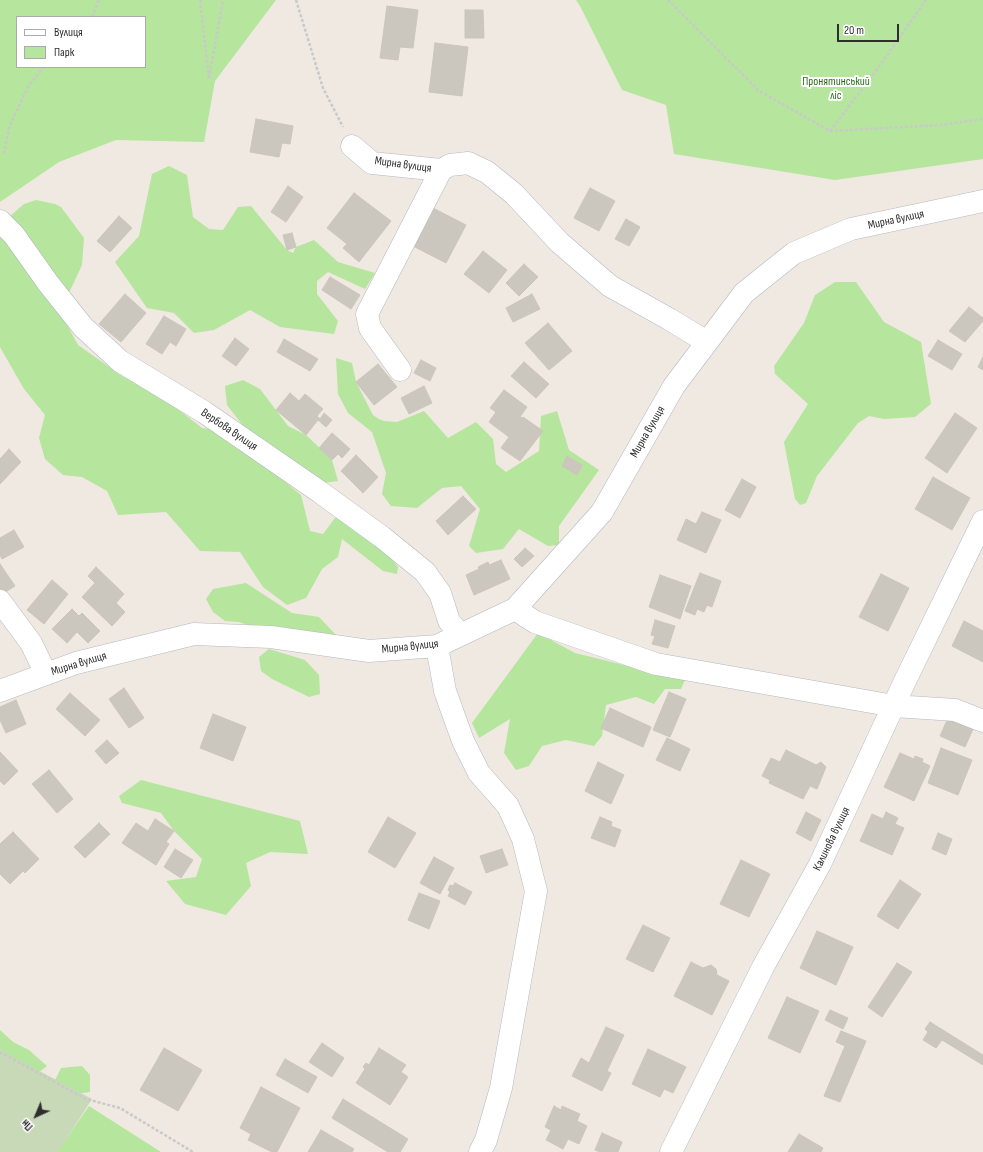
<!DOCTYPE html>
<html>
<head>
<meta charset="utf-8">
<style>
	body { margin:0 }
	#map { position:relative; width:983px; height:1152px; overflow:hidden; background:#efe9e1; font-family:"Sofia Sans Condensed",sans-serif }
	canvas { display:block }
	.legend { position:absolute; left:16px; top:16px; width:130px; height:52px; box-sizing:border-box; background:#fff; border:1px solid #ababab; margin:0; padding:5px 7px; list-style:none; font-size:12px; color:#2e2e2e }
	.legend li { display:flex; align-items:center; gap:8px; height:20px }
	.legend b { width:20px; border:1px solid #ababab }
	.north { position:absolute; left:16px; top:1096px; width:40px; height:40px; -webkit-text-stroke:3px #fff; paint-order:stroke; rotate:224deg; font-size:11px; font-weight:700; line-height:16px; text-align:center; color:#2e2e2e }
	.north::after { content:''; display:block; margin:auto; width:14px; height:18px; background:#2e2e2e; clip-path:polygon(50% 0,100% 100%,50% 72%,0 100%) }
	.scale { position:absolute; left:837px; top:24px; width:62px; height:18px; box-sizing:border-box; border:2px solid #2e2e2e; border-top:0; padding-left:5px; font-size:12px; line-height:14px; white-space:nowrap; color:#2e2e2e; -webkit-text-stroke:3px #fff; paint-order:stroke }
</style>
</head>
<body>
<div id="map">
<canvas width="983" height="1152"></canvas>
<ul class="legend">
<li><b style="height:5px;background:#fff"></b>Вулиця</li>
<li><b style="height:11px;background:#b6e59e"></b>Парк</li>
</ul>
<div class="north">Пн</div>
<div class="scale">20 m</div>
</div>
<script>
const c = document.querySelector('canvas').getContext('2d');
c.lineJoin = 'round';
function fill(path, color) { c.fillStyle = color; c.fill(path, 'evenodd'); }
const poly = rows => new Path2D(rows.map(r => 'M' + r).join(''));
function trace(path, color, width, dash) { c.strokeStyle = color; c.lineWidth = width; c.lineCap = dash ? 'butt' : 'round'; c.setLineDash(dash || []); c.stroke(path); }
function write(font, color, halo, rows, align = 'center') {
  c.font = font + ' "Sofia Sans Condensed",sans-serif'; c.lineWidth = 4; c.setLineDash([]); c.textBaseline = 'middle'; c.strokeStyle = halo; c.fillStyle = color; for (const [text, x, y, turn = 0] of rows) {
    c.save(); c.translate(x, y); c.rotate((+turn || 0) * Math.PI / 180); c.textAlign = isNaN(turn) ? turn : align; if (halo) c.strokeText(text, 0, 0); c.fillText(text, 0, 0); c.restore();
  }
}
fill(poly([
	[0,0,276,0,215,81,204,142,116,140,59,162,0,202],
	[17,17,145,17,145,67,17,67],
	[576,0,983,0,983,159,835,180,674,154,666,105,622,90,580,6],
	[169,166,187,175,193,217,209,229,223,230,238,207,251,206,287,250,293,253,296,247,314,240,338,262,375,273,365,289,328,272,317,281,317,294,338,321,334,334,280,327,250,310,214,330,194,333,174,313,147,308,115,262,139,236,152,174],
	[36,200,55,204,61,207,84,238,82,265,60,312,78,345,122,376,159,394,202,428,223,431,249,452,301,495,310,531,323,534,335,518,343,517,390,557,398,567,397,574,383,571,342,539,338,557,322,569,306,598,287,605,263,587,240,552,200,551,166,512,118,515,107,491,82,477,63,475,45,459,39,438,45,415,24,389,0,347,0,225,24,204],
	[835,282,856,282,884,322,921,342,931,404,915,417,884,419,869,416,858,423,817,476,806,503,800,505,795,499,784,442,808,404,775,374,774,366,804,323,815,295],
	[336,358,352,363,356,382,373,415,379,419,384,421,397,422,424,411,448,438,476,422,493,439,496,464,506,472,539,451,541,416,557,411,569,450,599,470,559,526,559,545,548,546,519,529,503,549,476,553,469,546,480,509,461,486,442,488,417,508,391,506,382,494,386,473,372,432,348,413,338,394],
	[243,380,260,389,288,426,306,435,332,460,338,481,323,483,258,445,227,405,225,386],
	[246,583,292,613,319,617,337,636,297,642,239,622,225,621,213,612,206,599,213,589],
	[538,633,575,653,685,680,681,689,665,689,654,704,636,697,606,705,602,736,594,746,566,740,542,746,529,766,516,770,504,753,510,719,479,738,472,723],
	[269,649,305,660,319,675,320,694,309,697,272,679,261,671,259,657],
	[141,780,300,821,308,854,270,852,246,863,251,886,226,915,185,904,166,881,196,877,202,859,174,831,161,813,122,803,119,796],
	[0,1030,13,1042,29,1050,47,1066,38,1073,0,1050],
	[82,1066,90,1075,90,1092,75,1094,54,1082,61,1068],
	[89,1106,161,1152,57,1152]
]), '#b6e59e');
fill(poly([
	[0,1050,92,1099,58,1152,0,1152]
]), '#c8d9b8');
const building = poly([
	[387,6,418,10,413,48,400,47,398,60,380,58,387,6],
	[465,10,483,10,484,38,465,38,465,10],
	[435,43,468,47,462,96,429,92,435,43],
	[256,119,293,126,290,144,282,143,279,157,250,152,256,119],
	[288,186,303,197,286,222,271,212,288,186],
	[590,188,615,201,599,231,574,218,590,188],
	[354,193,391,221,359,262,343,248,347,244,327,228,354,193],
	[433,208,466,225,446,263,413,246,433,208],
	[119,216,132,228,110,252,97,241,119,216],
	[626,219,640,227,629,246,615,239,626,219],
	[292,233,296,247,287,250,283,235,292,233],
	[483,251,507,270,489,293,464,274,483,251],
	[524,264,538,277,519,296,506,283,524,264],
	[330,277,360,295,351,309,322,290,330,277],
	[125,294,146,313,121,342,99,324,125,294],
	[532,294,540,309,513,322,506,308,532,294],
	[969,307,983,318,983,321,965,342,949,331,969,307],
	[164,316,186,329,176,346,170,342,162,354,146,344,164,316],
	[548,323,572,351,549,370,525,343,548,323],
	[235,338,249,349,236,366,222,356,235,338],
	[284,339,318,359,310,371,277,352,284,339],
	[938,340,962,354,952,370,928,356,938,340],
	[983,357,983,370,978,367,983,357],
	[421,360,436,368,430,381,414,373,421,360],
	[524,362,549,384,536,398,511,376,524,362],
	[378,364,397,387,374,405,356,382,378,364],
	[424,386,432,403,409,414,401,398,424,386],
	[504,390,527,407,520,417,522,418,523,417,543,431,520,461,501,448,509,437,489,422,496,412,490,408,504,390],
	[290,393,299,401,305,394,323,409,317,416,320,419,324,413,332,420,326,427,318,420,306,435,276,410,290,393],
	[955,413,977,428,947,473,925,458,955,413],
	[332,433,350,449,342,458,338,454,332,460,319,448,332,433],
	[9,449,21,462,0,484,0,459,9,449],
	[356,455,378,477,363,493,341,471,356,455],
	[567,456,582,465,577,475,562,466,567,456],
	[933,477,970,498,952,530,915,509,933,477],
	[742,479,756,487,740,518,725,510,742,479],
	[463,496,476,509,448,535,436,521,463,496],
	[702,512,721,520,706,553,677,540,686,519,696,524,702,512],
	[14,530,24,547,2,559,0,555,0,538,14,530],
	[525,548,534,556,522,567,514,559,525,548],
	[501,560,510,579,474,595,466,575,479,569,478,567,488,562,489,565,501,560],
	[0,564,15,586,4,593,0,588,0,564],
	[96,567,124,594,116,603,125,612,112,626,82,597,95,583,88,576,96,567],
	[700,573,721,581,712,607,707,605,704,612,697,609,695,615,685,611,700,573],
	[881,574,909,588,888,631,859,617,881,574],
	[660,575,691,586,680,619,649,607,660,575],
	[52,580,68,594,44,624,27,610,52,580],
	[72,609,79,616,82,613,100,631,88,643,77,632,67,643,52,629,72,609],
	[655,620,675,626,668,648,652,644,655,636,651,635,655,620],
	[964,621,983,631,983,662,952,646,964,621],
	[124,688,144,718,129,728,109,699,124,688],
	[669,692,686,699,670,737,653,730,669,692],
	[70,693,100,720,85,736,56,709,70,693],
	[16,700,26,724,6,733,0,720,0,707,16,700],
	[610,708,651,727,643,747,601,728,610,708],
	[213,714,246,727,233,761,200,748,213,714],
	[948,718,973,729,965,747,940,736,948,718],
	[667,738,690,749,680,771,656,760,667,738],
	[107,740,119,753,106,764,95,751,107,740],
	[941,748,972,760,958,795,928,783,941,748],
	[786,750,816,765,821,762,826,767,817,789,810,786,803,799,769,783,770,780,762,776,771,758,780,762,786,750],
	[0,752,18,771,4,785,0,781,0,752],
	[900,753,914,759,915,756,923,759,922,762,930,766,914,801,884,787,900,753],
	[598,762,624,775,611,804,585,791,598,762],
	[49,770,73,799,57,813,32,784,49,770],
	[806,812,821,820,811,841,796,833,806,812],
	[886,812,898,818,895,824,904,828,892,855,860,841,872,814,883,819,886,812],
	[388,817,416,833,395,868,368,852,388,817],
	[600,817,612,822,611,826,621,830,615,847,591,838,600,817],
	[155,819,174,831,166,842,169,844,156,865,122,843,136,823,148,831,155,819],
	[99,823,110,834,85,858,74,847,99,823],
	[13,832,39,859,25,873,23,871,10,884,0,874,0,844,13,832],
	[938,833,952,839,946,855,932,849,938,833],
	[175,849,193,860,181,878,164,867,175,849],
	[502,849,508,865,486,873,480,856,502,849],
	[434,857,454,868,440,894,420,883,434,857],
	[741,860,770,874,749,917,720,904,741,860],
	[900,880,921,894,898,929,877,916,900,880],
	[455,883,472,892,465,905,448,896,450,892,448,890,450,885,453,886,455,883],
	[419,893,440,901,429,929,408,920,419,893],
	[643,925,670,938,653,972,626,959,643,925],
	[817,931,853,947,836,985,800,968,817,931],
	[691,962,703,968,711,965,716,969,717,975,729,981,712,1015,674,996,691,962],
	[897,963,912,972,882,1017,868,1007,897,963],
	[787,997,819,1011,800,1053,768,1038,787,997],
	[830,1010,848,1018,843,1029,825,1020,830,1010],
	[930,1022,983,1055,983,1065,942,1040,936,1048,923,1040,928,1032,925,1029,930,1022],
	[606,1027,624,1035,607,1071,611,1073,602,1091,572,1076,581,1058,589,1063,606,1027],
	[841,1031,866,1041,840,1102,824,1096,845,1046,836,1042,841,1031],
	[322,1043,344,1058,332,1077,309,1062,322,1043],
	[164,1048,202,1070,178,1111,140,1090,164,1048],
	[379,1048,406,1065,401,1072,408,1077,390,1105,356,1083,365,1069,363,1067,366,1063,369,1065,379,1048],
	[648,1049,686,1067,673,1093,664,1089,660,1097,632,1084,648,1049],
	[285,1059,317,1077,308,1093,276,1075,285,1059],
	[261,1087,300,1108,277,1152,272,1152,248,1140,251,1134,240,1128,261,1087],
	[343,1099,408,1139,400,1152,388,1152,332,1118,343,1099],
	[554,1106,561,1110,562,1106,580,1114,577,1121,587,1126,579,1144,568,1139,563,1149,546,1140,551,1130,545,1127,554,1106],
	[321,1130,354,1149,352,1152,308,1152,321,1130],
	[602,1133,622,1142,618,1152,600,1152,595,1150,602,1133],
	[799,1134,823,1148,821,1152,788,1152,799,1134]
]);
fill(building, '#cbc7bf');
trace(building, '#cbc5ba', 1);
const minor = poly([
	[352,146,372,163,441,170,450,165,468,163,487,172,514,194,560,243,610,286,669,319,707,342],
	[0,221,14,235,48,283,83,327,120,361,204,412,320,492,382,537,425,572,440,593,449,621,460,635],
	[400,370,370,328,367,314,441,170],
	[0,601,31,643,46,674],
	[515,609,535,622,656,664,894,706,955,710,983,721],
	[437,646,445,691,463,741,479,773,508,806,523,839,536,891,501,1088,486,1140,480,1152],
	[0,691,76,663,194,634,271,637,369,651,437,646,515,609,602,512,674,386,744,293,794,253,851,229,983,201],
	[671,1152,763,967,820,864,904,683,983,521]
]);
trace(minor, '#b4b7c1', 23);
trace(poly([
	[200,0,209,79,223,0],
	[296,0,323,88,343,127],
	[668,0,759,91,830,131,940,125,983,119],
	[92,17,99,0],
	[830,131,876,71,926,0],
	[4,154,9,127,29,85,44,67],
	[0,1052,86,1099,120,1108,193,1152]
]), '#c9c9c9', 2.5, [3, 2]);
trace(minor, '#fff', 22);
write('12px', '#2c6e1b', '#fff', [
	["Пронятинський",836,82],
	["ліс",836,96]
]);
write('12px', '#2e2e2e', '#fff', [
	["Мирна вулиця",403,165,8],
	["Мирна вулиця",896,220,-12],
	["Вербова вулиця",229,430,34],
	["Мирна вулиця",648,432,-60],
	["Мирна вулиця",410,647,-6],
	["Мирна вулиця",79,664,-17],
	["Калинова вулиця",832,839,-64]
]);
</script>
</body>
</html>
